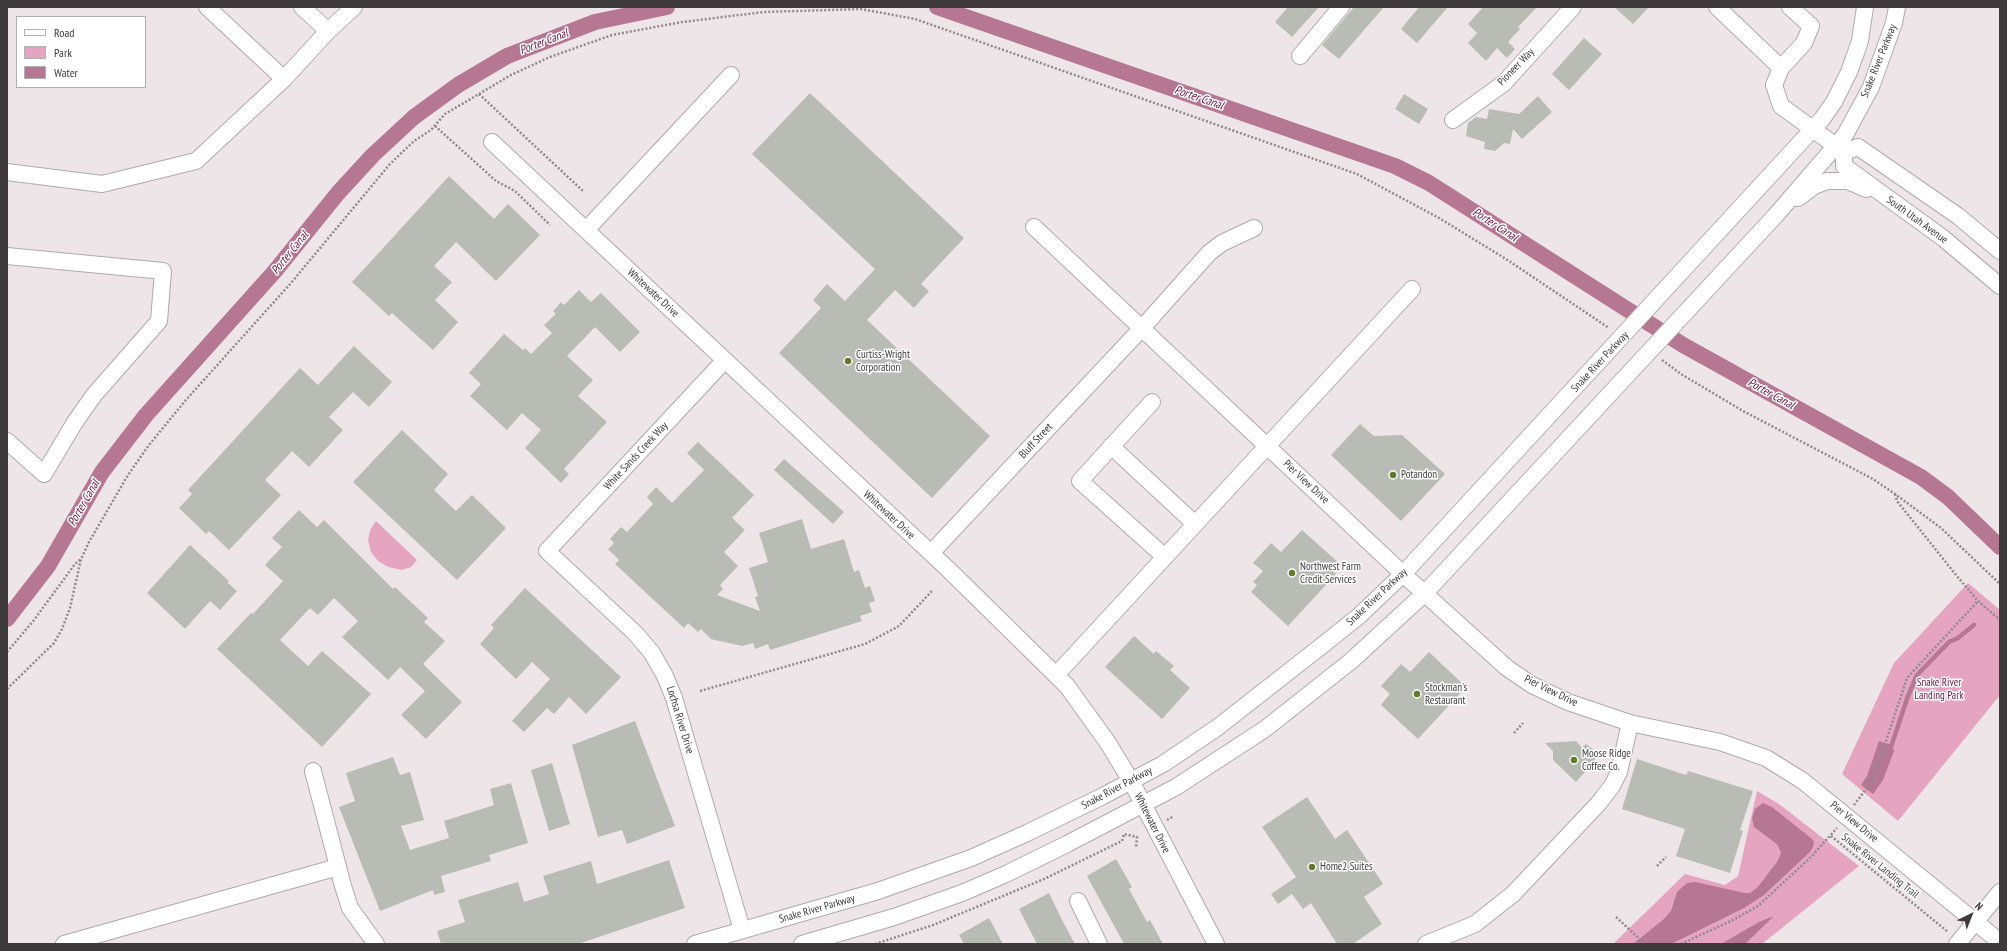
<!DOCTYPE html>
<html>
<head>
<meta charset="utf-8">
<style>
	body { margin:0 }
	#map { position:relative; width:2007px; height:951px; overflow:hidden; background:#eee5e8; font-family:"PT Sans Narrow",sans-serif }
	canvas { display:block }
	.frame { position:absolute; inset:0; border:8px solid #3e3a3c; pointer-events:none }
	.legend { position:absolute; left:16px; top:16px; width:130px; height:72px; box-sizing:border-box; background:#fff; border:1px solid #b2b0b1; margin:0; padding:5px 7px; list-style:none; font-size:12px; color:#3e3a3c }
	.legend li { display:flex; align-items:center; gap:8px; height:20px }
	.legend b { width:20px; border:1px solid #b2b0b1 }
	.north { position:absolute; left:1951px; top:895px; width:40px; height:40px; -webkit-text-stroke:3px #fff; paint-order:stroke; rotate:43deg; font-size:11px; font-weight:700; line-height:16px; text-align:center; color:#3e3a3c }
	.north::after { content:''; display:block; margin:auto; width:14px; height:18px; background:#3e3a3c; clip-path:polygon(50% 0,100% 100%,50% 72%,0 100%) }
</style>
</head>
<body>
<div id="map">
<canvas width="2007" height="951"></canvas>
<div class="frame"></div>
<ul class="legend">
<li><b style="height:5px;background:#fff"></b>Road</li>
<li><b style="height:11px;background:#e5a5c1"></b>Park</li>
<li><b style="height:11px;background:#b57792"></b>Water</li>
</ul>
<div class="north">N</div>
</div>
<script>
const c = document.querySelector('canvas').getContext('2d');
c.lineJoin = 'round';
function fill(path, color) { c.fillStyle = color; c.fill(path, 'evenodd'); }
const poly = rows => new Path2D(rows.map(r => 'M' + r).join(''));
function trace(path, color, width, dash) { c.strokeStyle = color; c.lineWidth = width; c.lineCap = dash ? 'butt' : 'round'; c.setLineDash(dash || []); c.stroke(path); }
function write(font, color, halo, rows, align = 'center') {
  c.font = font + ' "PT Sans Narrow",sans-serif'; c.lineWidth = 3; c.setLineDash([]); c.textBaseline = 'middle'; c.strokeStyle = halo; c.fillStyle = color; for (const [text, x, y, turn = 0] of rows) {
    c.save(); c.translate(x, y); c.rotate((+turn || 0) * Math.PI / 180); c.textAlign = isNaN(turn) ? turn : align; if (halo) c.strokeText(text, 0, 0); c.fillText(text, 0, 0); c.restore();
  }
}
fill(poly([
	[376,521,417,560,411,567,402,570,388,567,378,561,371,552,368,540,370,530],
	[1968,583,2000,610,2000,695,1898,821,1842,774,1894,663],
	[1757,791,1779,804,1859,866,1762,944,1613,944,1685,874,1725,885,1738,876]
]), '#e5a5c1');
fill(poly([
	[1879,741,1892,745,1894,751,1883,780,1873,794,1861,785,1867,776],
	[1763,803,1772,807,1812,839,1814,842,1813,847,1810,852,1764,895,1744,908,1671,944,1633,944,1664,919,1671,911,1677,892,1687,883,1696,882,1744,893,1750,893,1757,888,1777,862,1781,853,1778,845,1754,827,1752,818,1755,809],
	[1774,916,1745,944,1721,944,1759,922]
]), '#b57792');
trace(poly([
	[1890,750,1908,696,1917,675,1949,642,1958,638,1974,625]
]), '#b57792', 4.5);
trace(poly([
	[937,7,1395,166,1429,183,1683,345,1921,477,1948,497,2000,547],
	[7,619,48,566,102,472,146,415,275,271,338,193,373,155,414,117,458,85,507,56,595,22,667,7]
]), '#b57792', 16);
fill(poly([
	[1288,7,1319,7,1292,37,1275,22],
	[1354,7,1384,7,1339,59,1322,45],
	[1419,7,1448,7,1417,43,1401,29],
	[1483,7,1537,7,1518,27,1520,29,1508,42,1515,49,1507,58,1497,48,1486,61,1468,43,1477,33,1468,24],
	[1614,7,1649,7,1633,24],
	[1584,38,1602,54,1569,90,1552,74],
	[810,93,964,238,921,284,929,291,914,308,895,290,867,320,990,436,932,498,779,353,821,308,813,300,827,284,845,301,875,269,752,154],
	[1404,94,1428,109,1419,124,1395,109],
	[1538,96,1552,112,1522,139,1513,129,1510,144,1504,143,1495,151,1484,149,1485,142,1466,136,1468,123,1476,117,1487,119,1489,109,1519,114],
	[449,176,494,219,508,204,540,235,496,281,456,242,434,266,452,282,435,300,458,322,433,350,392,313,389,316,352,282],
	[579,290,591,302,601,293,640,332,620,352,595,327,567,356,593,380,578,396,607,422,564,469,569,474,561,483,525,448,541,430,522,413,507,430,470,396,481,384,469,373,504,334,523,350,525,348,531,354,552,333,544,325,556,314,553,311,561,302,564,305],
	[354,346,392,382,369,407,353,392,329,417,343,430,309,467,292,451,265,480,281,495,229,550,209,531,206,534,179,508,192,494,188,490,300,368,318,385],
	[1360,424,1374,436,1402,435,1445,474,1401,521,1331,455],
	[402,430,448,474,434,490,456,511,472,495,506,528,457,580,353,482],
	[698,442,754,495,732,518,745,530,724,552,738,566,720,585,723,589,717,595,760,611,755,597,758,596,749,568,768,562,759,533,802,519,811,549,844,539,854,572,859,570,865,588,870,586,875,601,869,603,872,612,860,616,862,621,770,650,768,644,755,649,753,643,742,646,711,639,701,629,698,632,688,623,684,628,615,564,619,560,608,549,614,543,610,539,621,527,627,532,653,504,647,497,656,487,672,503,704,470,687,453],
	[784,459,844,512,833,524,774,470],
	[299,510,317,527,324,520,393,589,395,587,428,618,424,622,445,641,423,664,462,702,426,739,401,715,425,691,400,667,388,680,342,637,358,621,334,598,318,615,310,608,280,640,308,666,322,651,371,694,322,747,217,649,251,613,253,614,283,581,265,565,282,547,272,538],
	[1302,530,1340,564,1333,571,1336,574,1288,626,1251,592,1257,585,1253,582,1263,571,1253,563,1271,543,1281,552],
	[190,545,229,581,227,582,237,591,220,610,210,601,185,629,147,593],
	[525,588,621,677,586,714,569,697,554,714,547,708,524,732,512,721,550,679,532,662,516,679,480,644,494,628,491,625],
	[1134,636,1154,654,1156,651,1174,666,1170,670,1190,688,1162,719,1105,667],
	[1429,652,1466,687,1418,739,1381,705,1390,694,1381,686,1401,664,1410,672],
	[635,721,675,826,627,844,622,830,598,837,572,745],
	[1576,741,1582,748,1586,744,1595,751,1595,761,1576,782,1553,760,1553,751,1545,743],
	[393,757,400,775,410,772,424,820,401,826,410,850,449,838,444,821,494,805,490,789,511,783,528,843,489,855,491,861,441,876,445,892,434,895,433,890,380,911,339,807,355,801,346,773],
	[1637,759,1686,775,1688,771,1753,791,1740,830,1743,831,1730,873,1676,856,1685,829,1622,809],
	[552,763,570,824,549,831,531,770],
	[1307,797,1335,839,1347,830,1383,884,1364,897,1382,924,1353,944,1337,944,1311,903,1303,909,1292,894,1278,904,1271,894,1296,877,1262,827],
	[1116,859,1132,887,1129,889,1147,922,1150,920,1163,944,1124,944,1087,876],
	[669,860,685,908,578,944,441,944,437,931,465,922,458,900,518,882,524,902,549,894,543,876,591,861,597,884],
	[1049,893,1063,922,1075,944,1037,944,1019,909],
	[989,918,1003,944,964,944,959,935]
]), '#b9bcb4');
const minor = poly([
	[207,7,284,79],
	[302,7,328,31,354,7],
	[1717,7,1781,68,1804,43,1811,26,1790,7],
	[1300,56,1341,7],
	[1781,68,1774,85,1781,106,1844,152,1844,166,1943,238,2000,286],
	[1453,120,1504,83,1573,7],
	[492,142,950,571,1067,686,1108,743,1131,781,1216,944],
	[1844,152,1858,147,1958,216,2000,251],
	[7,172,102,184,196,161,284,79,328,31],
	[1798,198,1814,186,1827,181,1848,181,1866,189],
	[1034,227,1403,574,1507,668,1532,685,1568,702,1630,723,1720,742,1766,758,1803,781,2000,942],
	[586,230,731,75],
	[7,256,163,271,159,321,94,395,75,422,44,474,7,441],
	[725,360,547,551,635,633,652,653,665,676,674,698,742,930],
	[1152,402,1080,481,1165,557],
	[1111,446,1195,524],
	[931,553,1142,328,1209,253,1222,243,1254,228],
	[1057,674,1412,289],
	[313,771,343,886,350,908,376,944],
	[1078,901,1099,944],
	[64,944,338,867],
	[695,944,878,891,971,858,1027,833,1101,797,1163,764,1218,727,1324,644,1359,616,1403,574,1822,119,1834,102,1849,72,1860,41,1865,7],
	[802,944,894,917,962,893,1006,874,1067,844,1176,787,1265,729,1351,661,1425,593,1776,215,1845,135,1871,87,1894,23,1897,7],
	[1426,944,1475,924,1513,894,1598,804,1612,786,1619,772,1630,723],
	[1957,944,2000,892]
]);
trace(minor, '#b1a8ab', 18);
trace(poly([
	[479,94,583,191],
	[435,126,496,181,515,191,550,225],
	[1662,360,1681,374,1743,411,1873,479,1895,494,1941,528,2000,584],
	[1895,494,1897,501,1956,575,1978,601,2000,620],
	[7,652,34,620,75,564,81,559],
	[7,689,54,643,62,629,70,608,81,559,89,542,128,475,149,445,185,401,291,283,390,164,414,141,431,130,445,114,479,94,511,75,550,57,612,35,682,22,764,12,861,9,915,19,1357,174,1439,218,1506,259,1609,328],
	[700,691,865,644,899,626,932,591],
	[1514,733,1523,723],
	[1854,805,1873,780,1907,678,1978,601],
	[1167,820,1174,816],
	[1831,836,1948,932],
	[1657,866,1666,857],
	[1616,917,1645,944],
	[875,944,933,925,1044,879,1122,841,1124,834,1137,837,1136,848],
	[1681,944,1731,921,1758,906,1811,857,1837,828]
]), '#8f898b', 2.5, [2, 2]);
trace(minor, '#fff', 16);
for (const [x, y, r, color] of [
	[848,361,4,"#627a2b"],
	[1393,475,4,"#627a2b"],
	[1292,573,4,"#627a2b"],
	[1417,694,4,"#627a2b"],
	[1574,760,4,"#627a2b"],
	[1312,867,4,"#627a2b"]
]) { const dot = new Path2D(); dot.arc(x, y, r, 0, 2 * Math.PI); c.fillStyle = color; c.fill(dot); trace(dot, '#fff', 1.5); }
write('11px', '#3e3a3c', '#fff', [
	["Snake River Parkway",1879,61,-68],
	["Pioneer Way",1516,67,-46],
	["South Utah Avenue",1917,220,36],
	["Whitewater Drive",653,293,43],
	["Snake River Parkway",1600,362,-47],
	["Bluff Street",1036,441,-47],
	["White Sands Creek Way",636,456,-47],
	["Pier View Drive",1306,482,43],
	["Whitewater Drive",889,515,43],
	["Snake River Parkway",1377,597,-43],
	["Pier View Drive",1551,691,26],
	["Lochsa River Drive",680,720,73],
	["Snake River Parkway",1117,788,-28],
	["Pier View Drive",1854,822,39],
	["Whitewater Drive",1152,823,63],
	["Snake River Landing Trail",1880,866,39],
	["Snake River Parkway",817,909,-16]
]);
write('11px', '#3e3a3c', '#fff', [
	["Curtiss-Wright",856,355],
	["Corporation",856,368],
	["Potandon",1401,475],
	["Northwest Farm",1300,567],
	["Credit Services",1300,580],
	["Stockman's",1425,688],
	["Restaurant",1425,701],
	["Moose Ridge",1582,754],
	["Coffee Co.",1582,767],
	["Home2 Suites",1320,867]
], 'left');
write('11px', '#641841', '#fff', [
	["Snake River",1939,683],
	["Landing Park",1939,696]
]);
write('italic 12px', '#61143e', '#fff', [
	["Porter Canal",544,42,-21],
	["Porter Canal",1199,98,19],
	["Porter Canal",1495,225,33],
	["Porter Canal",290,253,-51],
	["Porter Canal",1771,394,29],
	["Porter Canal",84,503,-60]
]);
</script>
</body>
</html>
